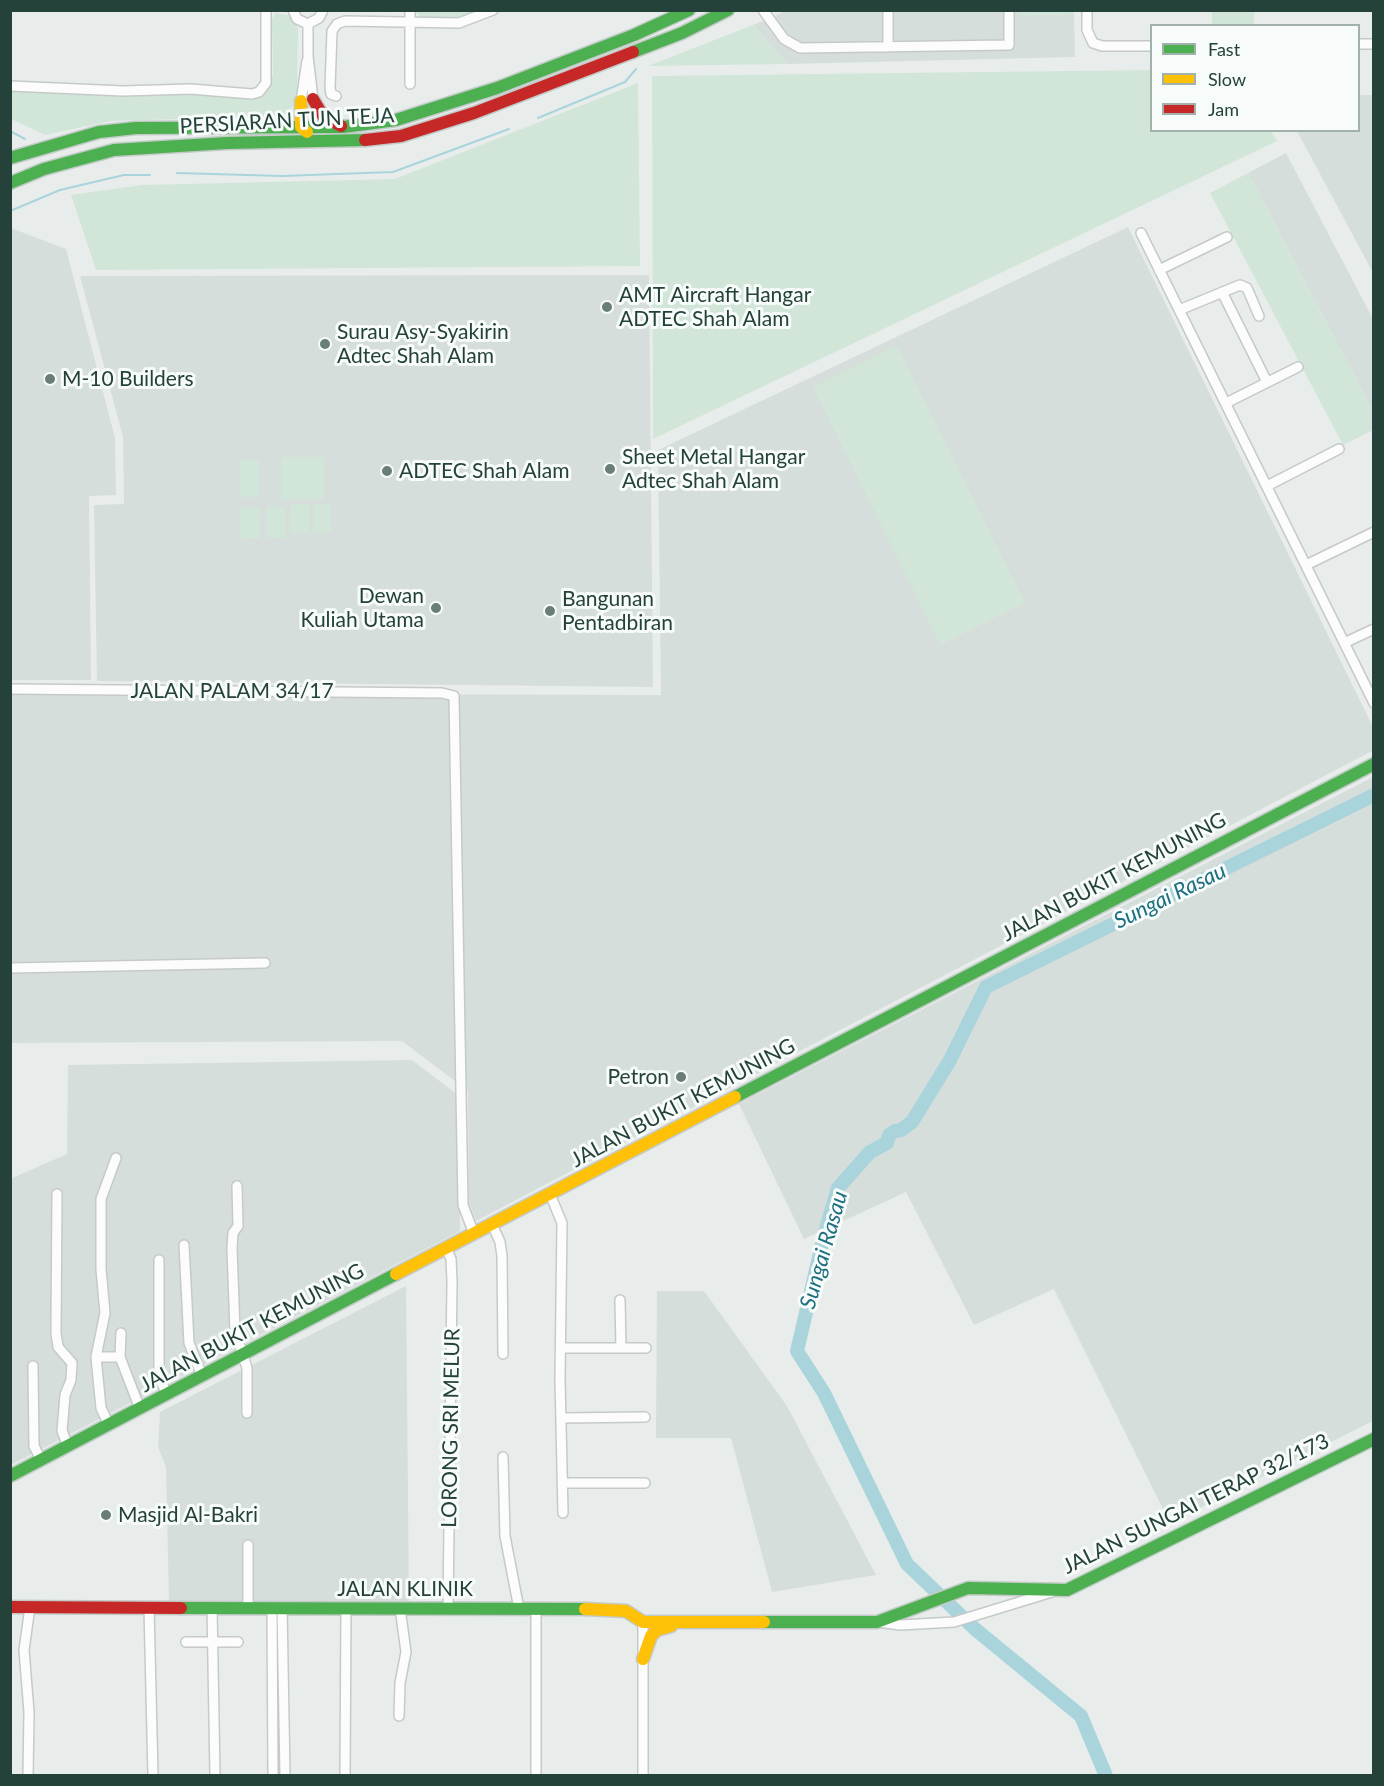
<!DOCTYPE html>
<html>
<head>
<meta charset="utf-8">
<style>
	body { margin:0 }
	#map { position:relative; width:1384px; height:1786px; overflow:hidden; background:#e8edeb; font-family:Lato,sans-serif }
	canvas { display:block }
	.frame { position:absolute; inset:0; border:12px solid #24423a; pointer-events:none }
	.legend { position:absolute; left:1150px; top:24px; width:210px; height:108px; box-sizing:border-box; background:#f7fbf9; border:2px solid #a3b1ad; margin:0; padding:8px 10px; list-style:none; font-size:18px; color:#24423a }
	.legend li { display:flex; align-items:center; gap:12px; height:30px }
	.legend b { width:30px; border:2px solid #a3b1ad }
</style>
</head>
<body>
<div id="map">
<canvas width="1384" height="1786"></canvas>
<div class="frame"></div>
<ul class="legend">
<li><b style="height:8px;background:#4caf50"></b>Fast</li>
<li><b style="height:8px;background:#ffc107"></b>Slow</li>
<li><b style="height:8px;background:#c62828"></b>Jam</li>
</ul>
</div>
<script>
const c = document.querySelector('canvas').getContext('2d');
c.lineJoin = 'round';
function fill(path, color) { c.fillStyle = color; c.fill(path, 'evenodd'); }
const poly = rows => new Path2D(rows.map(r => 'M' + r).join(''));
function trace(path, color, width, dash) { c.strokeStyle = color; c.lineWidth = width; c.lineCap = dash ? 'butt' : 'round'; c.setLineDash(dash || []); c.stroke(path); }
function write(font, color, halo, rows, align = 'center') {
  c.font = font + ' Lato,sans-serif'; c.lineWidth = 6; c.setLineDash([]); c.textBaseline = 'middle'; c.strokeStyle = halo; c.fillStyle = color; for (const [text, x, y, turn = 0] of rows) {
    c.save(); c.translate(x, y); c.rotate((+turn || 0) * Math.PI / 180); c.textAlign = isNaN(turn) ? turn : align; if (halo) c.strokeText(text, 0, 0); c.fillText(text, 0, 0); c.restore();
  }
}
fill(poly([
	[788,10,1019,10,1019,15,1074,14,1075,57,787,64,753,25],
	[1359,95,1373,95,1373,273,1297,131,1358,130],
	[1286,153,1373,319,1373,412,1248,173],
	[1128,227,1373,727,1374,750,476,1221,469,1202,468,1091,402,1041,11,1043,10,693,661,695,658,450],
	[11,228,66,249,115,438,116,495,89,496,91,680,11,680],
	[649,275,653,687,97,681,94,505,124,504,123,437,80,276],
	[1373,777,1373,1421,1170,1523,1054,1289,974,1325,906,1192,804,1239,739,1104],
	[412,1060,458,1095,460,1231,11,1465,10,1179,67,1154,68,1065],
	[406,1286,409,1601,169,1601,166,1467,158,1447,160,1412],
	[657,1291,704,1291,787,1406,876,1575,772,1592,731,1438,656,1438]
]), '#d6dedb');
fill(poly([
	[414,10,481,11,460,18,420,17],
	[1019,11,1074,11,1074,14,1019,15],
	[1212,11,1254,11,1254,25,1212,25],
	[275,13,288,15,298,28,297,100,286,116,111,121,45,135,11,119,10,90,263,94,270,86,273,74,272,19],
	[753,25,787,64,648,66],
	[1151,70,1152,130,1271,131,1277,141,653,439,652,76],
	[638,83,640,266,96,270,71,195,142,185,395,179],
	[1248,173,1373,412,1373,430,1343,445,1210,193],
	[897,346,1025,603,941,645,813,387],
	[281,457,324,457,324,499,281,499],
	[240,460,259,460,259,497,240,497],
	[291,504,309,504,309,533,290,532],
	[331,504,331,533,313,533,313,505],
	[239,507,259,507,260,538,240,539],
	[266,507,285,507,285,538,266,538]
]), '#d1e6d8');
trace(poly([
	[538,118,625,82,636,69],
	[10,131,25,139],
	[177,173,282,176,393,172,509,129],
	[10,211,60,190,124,175,150,175]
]), '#a9d4db', 2);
trace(poly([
	[1106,1776,1081,1716,975,1629,907,1564,824,1393,797,1351,823,1240,838,1188,870,1152,887,1143,889,1135,895,1131,901,1130,912,1122,950,1060,986,987,1374,795]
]), '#a9d4db', 14);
const street = poly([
	[293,10,297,19,308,24,319,18,323,10],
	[763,10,784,39,800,48,1009,45,1009,10],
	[888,10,888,47],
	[1087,10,1087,30,1093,43,1102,46,1152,46],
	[308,24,308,56,313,99],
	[1358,44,1374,44],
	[410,84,410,10],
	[10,86,123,91,190,89,252,94,259,92,266,83,266,10],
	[336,96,331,94,330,88,332,31,337,24,345,21,459,23,493,10],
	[301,101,307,61],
	[1141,233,1374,703],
	[1159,270,1227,237],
	[1222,292,1267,382],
	[1179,310,1240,285,1247,288,1259,316],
	[1226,403,1298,367],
	[1267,486,1339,449],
	[1306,565,1374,532],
	[1344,643,1374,629],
	[10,689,442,693,454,696,463,1205,474,1234],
	[10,968,265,963],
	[237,1186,238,1226,233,1233,232,1248,235,1331,247,1368,247,1413],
	[57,1194,56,1333,58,1347,72,1363,71,1380,65,1395,62,1431,68,1446],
	[550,1194,562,1223,560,1379,563,1513],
	[492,1224,500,1242,502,1256,503,1354],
	[184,1245,189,1343,202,1376],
	[446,1248,451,1259,452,1281,448,1608],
	[159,1260,159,1377,167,1394],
	[620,1300,621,1348],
	[121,1333,120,1357,140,1409],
	[561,1348,646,1348],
	[96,1357,120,1357],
	[33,1366,34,1446,41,1460],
	[561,1418,645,1417],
	[109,1425,101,1408,96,1357,105,1313,101,1269,101,1199,116,1158],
	[503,1457,505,1536,519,1609],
	[562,1483,645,1483],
	[212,1607,215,1776],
	[248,1607,248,1545],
	[272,1607,273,1776],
	[282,1607,285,1776],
	[149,1608,153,1776],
	[536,1609,536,1776],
	[643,1622,643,1776],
	[878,1622,900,1625,954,1622,1052,1592],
	[186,1642,238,1642],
	[399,1716,400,1683,406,1652,400,1608],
	[28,1776,29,1712,24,1650,30,1607],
	[345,1776,346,1608]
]);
const fast = poly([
	[633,52,682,33,728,10],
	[10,158,99,132,136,128,343,127,396,120,497,88,634,35,689,10],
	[10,183,44,169,114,150,227,143,365,140],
	[735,1097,1374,764],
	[10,1476,396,1274],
	[181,1608,585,1609],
	[764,1622,877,1622,968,1588,1067,1590,1374,1439]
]);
const slow = poly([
	[301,101,301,127,307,132],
	[396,1274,735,1097],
	[585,1609,626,1611,643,1622,764,1622],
	[643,1659,651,1636,657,1630,671,1626]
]);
const jam = poly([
	[313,99,323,116,341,126],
	[365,140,401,136,474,113,633,52],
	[10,1607,181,1608]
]);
trace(street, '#c5cac8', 12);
trace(fast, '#c3cbc8', 15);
trace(slow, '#c3cbc8', 15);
trace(jam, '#c3cbc8', 15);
trace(street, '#fcfcfc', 9);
trace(fast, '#4caf50', 12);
trace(slow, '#ffc107', 12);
trace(jam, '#c62828', 12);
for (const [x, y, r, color] of [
	[607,307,6,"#697e78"],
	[325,344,6,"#697e78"],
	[50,379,6,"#697e78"],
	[610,469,6,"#697e78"],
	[387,471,6,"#697e78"],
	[436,608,6,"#697e78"],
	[550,611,6,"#697e78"],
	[681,1077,6,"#697e78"],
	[106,1515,6,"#697e78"]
]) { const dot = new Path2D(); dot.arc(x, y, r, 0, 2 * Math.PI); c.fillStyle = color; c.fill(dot); trace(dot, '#f7fbf9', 2); }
write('21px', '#24423a', '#f7fbf9', [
	["PERSIARAN TUN TEJA",287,121,-3],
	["JALAN PALAM 34/17",232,691],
	["JALAN BUKIT KEMUNING",1114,877,-28],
	["JALAN BUKIT KEMUNING",683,1103,-28],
	["JALAN BUKIT KEMUNING",252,1328,-28],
	["LORONG SRI MELUR",451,1428,-89],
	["JALAN SUNGAI TERAP 32/173",1196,1504,-26],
	["JALAN KLINIK",405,1589]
]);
write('21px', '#24423a', '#f7fbf9', [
	["AMT Aircraft Hangar",619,295],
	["ADTEC Shah Alam",619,319],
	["Surau Asy-Syakirin",337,332],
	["Adtec Shah Alam",337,356],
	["M-10 Builders",62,379],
	["Sheet Metal Hangar",622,457],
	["Adtec Shah Alam",622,481],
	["ADTEC Shah Alam",399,471],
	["Dewan",424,596,"right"],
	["Kuliah Utama",424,620,"right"],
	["Bangunan",562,599],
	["Pentadbiran",562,623],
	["Petron",669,1077,"right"],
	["Masjid Al-Bakri",118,1515]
], 'left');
write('italic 22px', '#1c6f80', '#f7fbf9', [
	["Sungai Rasau",1170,896,-26],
	["Sungai Rasau",824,1250,-74]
]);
</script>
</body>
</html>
